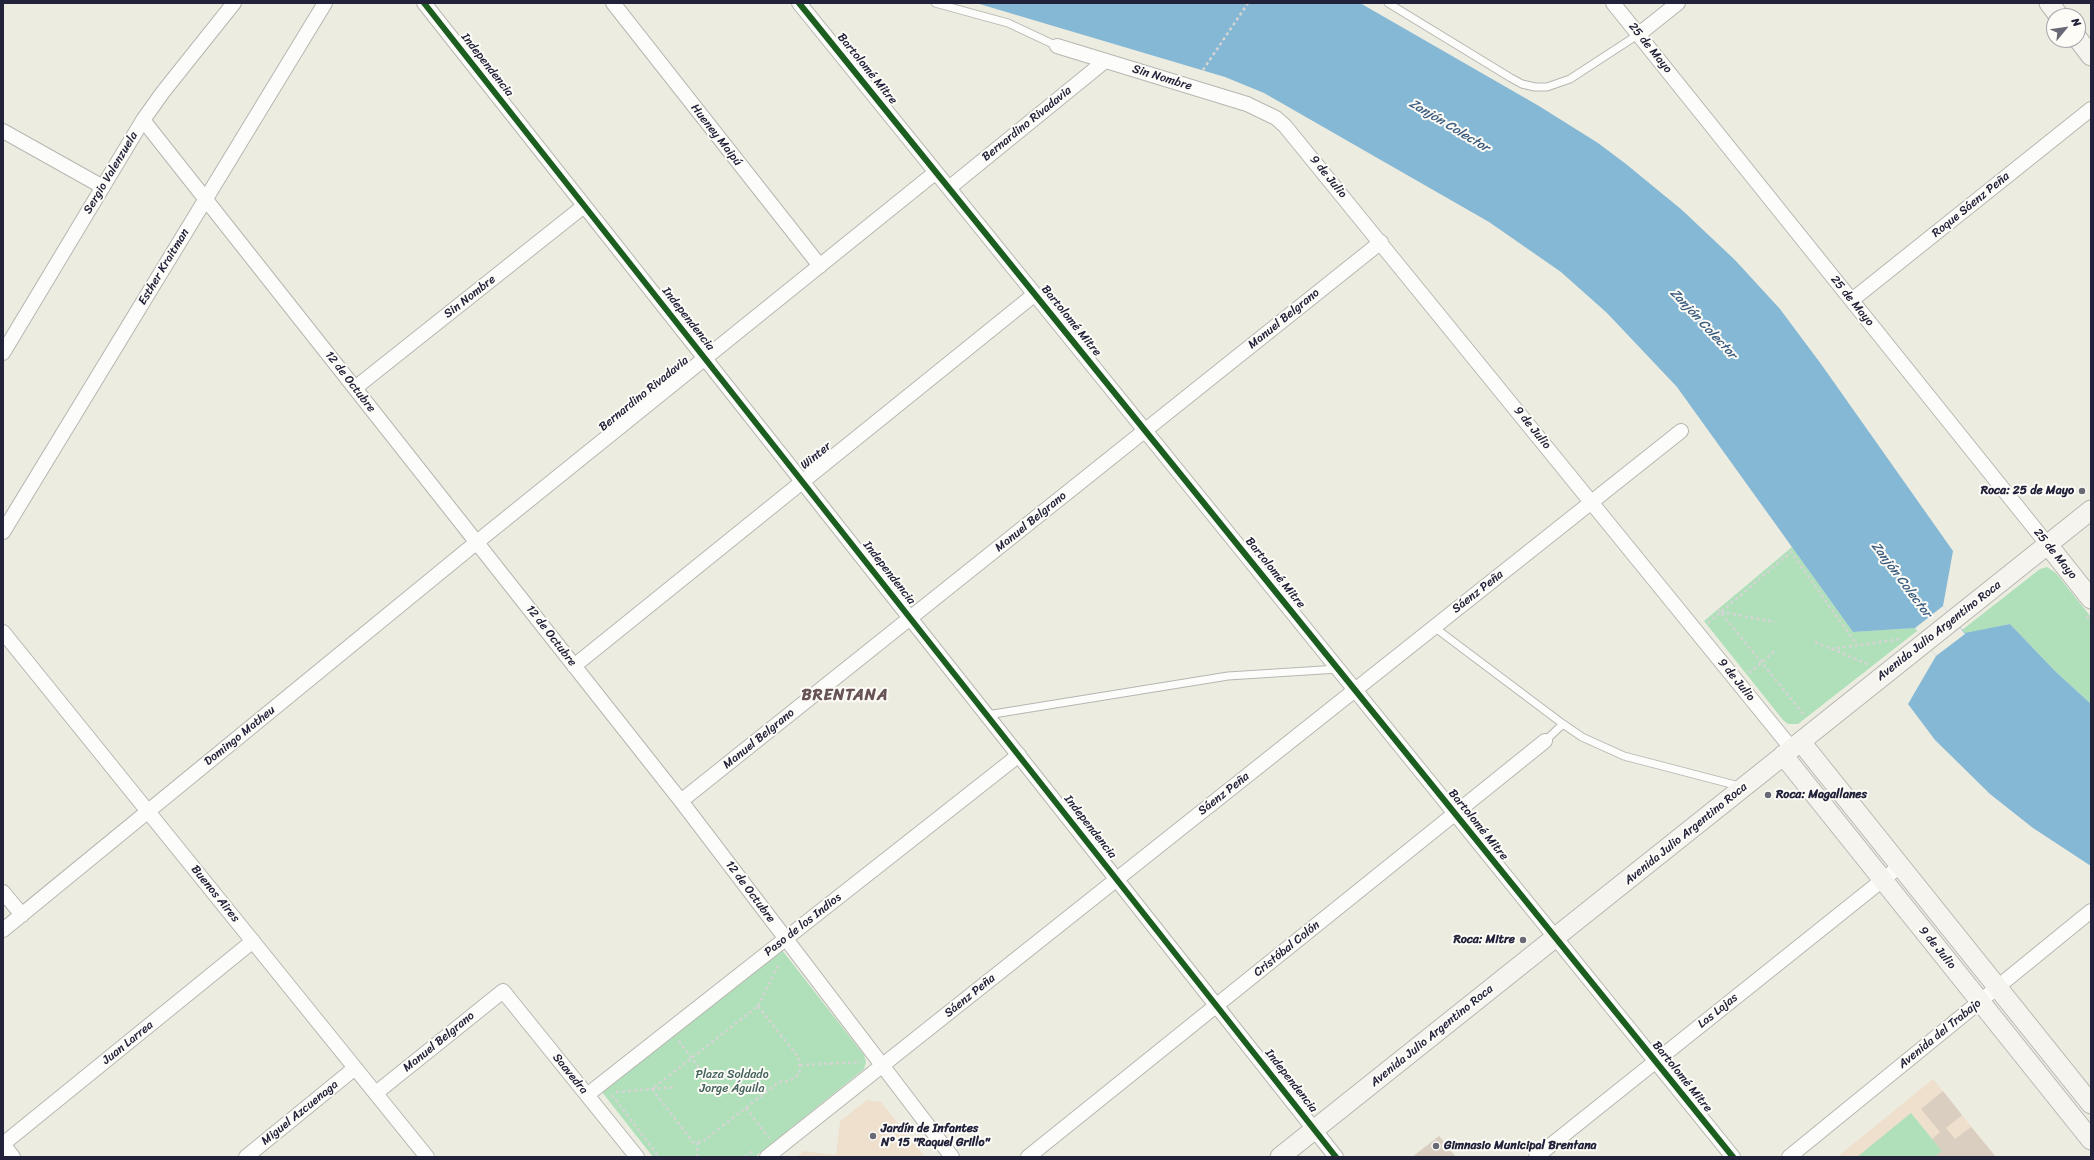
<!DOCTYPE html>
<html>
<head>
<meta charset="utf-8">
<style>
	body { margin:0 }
	#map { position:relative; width:2094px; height:1160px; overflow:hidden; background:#edece1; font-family:Sriracha,sans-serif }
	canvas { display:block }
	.frame { position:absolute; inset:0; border:4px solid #22223b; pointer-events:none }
	.north { position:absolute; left:2046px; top:8px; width:40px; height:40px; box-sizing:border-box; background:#fdfcf7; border:1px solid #a5a5ac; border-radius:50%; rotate:61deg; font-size:11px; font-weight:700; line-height:16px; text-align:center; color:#22223b }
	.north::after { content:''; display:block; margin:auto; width:14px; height:18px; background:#696975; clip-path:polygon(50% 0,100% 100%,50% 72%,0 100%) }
</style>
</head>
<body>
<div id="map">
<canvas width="2094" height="1160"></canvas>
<div class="frame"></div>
<div class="north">N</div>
</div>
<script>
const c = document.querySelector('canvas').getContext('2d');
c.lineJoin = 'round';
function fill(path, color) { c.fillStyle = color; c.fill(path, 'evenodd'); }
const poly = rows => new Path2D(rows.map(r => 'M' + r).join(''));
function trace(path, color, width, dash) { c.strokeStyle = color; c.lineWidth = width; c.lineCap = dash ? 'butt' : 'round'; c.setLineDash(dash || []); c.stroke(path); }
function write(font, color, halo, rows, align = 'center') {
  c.font = font + ' Sriracha,sans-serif'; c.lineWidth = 4; c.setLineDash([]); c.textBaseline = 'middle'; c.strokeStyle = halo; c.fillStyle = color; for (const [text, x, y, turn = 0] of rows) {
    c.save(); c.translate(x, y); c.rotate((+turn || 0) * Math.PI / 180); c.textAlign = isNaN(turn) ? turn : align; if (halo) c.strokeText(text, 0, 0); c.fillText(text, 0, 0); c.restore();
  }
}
fill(poly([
	[1933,1079,1996,1157,1837,1157],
	[867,1100,881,1102,925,1157,796,1157,804,1151,836,1155,840,1121]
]), '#eee0cc');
fill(poly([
	[1552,149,1917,631,1798,724,1788,724,1783,720,1704,621,1792,547,1853,632,1914,628,1729,404],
	[2047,567,2056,573,2091,617,2091,704,2055,671,2010,624,1965,634,1962,630,2040,569],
	[782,950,864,1055,866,1062,864,1069,755,1157,653,1157,602,1092],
	[1911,1113,1942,1151,1935,1157,1857,1157]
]), '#b0e0ba');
fill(poly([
	[976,3,1360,3,1539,106,1598,143,1626,164,1682,210,1735,260,1780,309,1821,364,1953,551,1943,606,1965,633,2010,624,2055,671,2091,704,2091,866,2033,828,1990,794,1935,740,1908,704,1936,656,1915,628,1853,632,1677,387,1607,313,1561,272,1489,222,1264,93,1225,77]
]), '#85b8d5');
fill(poly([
	[1943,606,1965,634,1936,656,1915,628]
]), '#edece1');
fill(poly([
	[1943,1091,1962,1115,1946,1128,1955,1139,1971,1127,1996,1157,1935,1157,1942,1151,1932,1139,1940,1132,1921,1109],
	[1439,1136,1456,1157,1412,1157]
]), '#dacec1');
const lane = poly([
	[935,3,1008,23,1057,46],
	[1388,3,1511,78,1522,84,1535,87,1547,87,1570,79,1639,34],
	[1434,627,1563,724,1582,737,1624,756,1739,786],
	[987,715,1228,676,1338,669],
	[1545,741,1563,724]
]);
const street = poly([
	[424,3,1336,1157],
	[613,3,820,266],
	[799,3,1733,1157],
	[1613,3,2048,545],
	[1639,34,1678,3],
	[1057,46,1247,104,1276,118,1285,126,1792,749],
	[143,120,681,801,952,1157],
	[3,131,103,187],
	[949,188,1105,61],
	[1852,300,2091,109],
	[3,353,143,120,163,92,234,3],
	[355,388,584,206],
	[3,532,325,3],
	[3,632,427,1157],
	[574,666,1035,294],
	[681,801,1381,242],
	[3,892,22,915],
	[3,930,477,542,936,172],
	[376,1093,503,991,637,1157],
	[587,1095,1019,755],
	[3,1144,253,941],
	[3,1144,13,1157],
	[246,1157,355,1068],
	[767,1157,1681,431],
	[1028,1157,1545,741],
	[1536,1157,1900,866],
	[1789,1157,2091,911]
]);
const secondary = poly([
	[2049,3,2059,16],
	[2078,39,2091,56],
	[2048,545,2091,599],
	[1801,742,2091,1104],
	[1783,755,2091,1140],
	[1280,1157,2091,510]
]);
trace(lane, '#b7b6b1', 9);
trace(street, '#b7b6b1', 16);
trace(secondary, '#b7b6b1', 21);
trace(poly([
	[1203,70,1248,3],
	[1718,609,1805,716],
	[1721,612,1775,622],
	[2087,616,2091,622],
	[1708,623,1791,552,1857,645],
	[1815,642,1870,665],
	[1831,649,1900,639],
	[1749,673,1775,651],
	[758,1006,799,1058,800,1073,790,1081,779,1082,702,1142,693,1142,652,1089,758,1006],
	[758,1006,779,964],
	[679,1041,699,1068],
	[800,1065,861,1062],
	[616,1092,675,1087],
	[612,1095,659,1157],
	[746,1108,769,1138],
	[697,1157,698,1142],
	[745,1157,754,1150]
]), '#d4d4d3', 2.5, [3, 3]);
trace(lane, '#fcfcfa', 7);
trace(street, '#fcfcfa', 14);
trace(secondary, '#f6f4ef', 19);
trace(poly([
	[424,3,1336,1157],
	[799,3,1733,1157]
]), '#1b5e20', 6);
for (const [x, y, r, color] of [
	[2082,491,4,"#696975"],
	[1768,795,4,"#696975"],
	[1523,940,4,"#696975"],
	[873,1136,4,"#696975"],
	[1436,1146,4,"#696975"]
]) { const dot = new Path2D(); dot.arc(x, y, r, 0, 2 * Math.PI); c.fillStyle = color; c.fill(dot); trace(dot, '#fdfcf7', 1.5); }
write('12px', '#22223b', '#fdfcf7', [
	["25 de Mayo",1650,48,51],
	["Independencia",487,65,52],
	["Bartolomé Mitre",867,69,51],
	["Sin Nombre",1162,78,17],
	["Bernardino Rivadavia",1027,124,-39],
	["Hueney Maipú",716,135,52],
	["Sergio Valenzuela",111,173,-59],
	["9 de Julio",1328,177,51],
	["Roque Sáenz Peña",1971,205,-39],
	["Esther Kraitman",164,267,-59],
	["Sin Nombre",470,297,-38],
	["25 de Mayo",1852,301,51],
	["Independencia",688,319,52],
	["Manuel Belgrano",1284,319,-39],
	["Bartolomé Mitre",1071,321,51],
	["12 de Octubre",350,382,52],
	["Bernardino Rivadavia",644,394,-39],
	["9 de Julio",1532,428,51],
	["Winter",816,456,-39],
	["Manuel Belgrano",1031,522,-39],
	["25 de Mayo",2055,554,51],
	["Independencia",889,573,52],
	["Bartolomé Mitre",1275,573,51],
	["Sáenz Peña",1478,592,-38],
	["Avenida Julio Argentino Roca",1939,631,-38],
	["12 de Octubre",551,636,52],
	["9 de Julio",1736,680,51],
	["Domingo Matheu",240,736,-39],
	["Manuel Belgrano",759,739,-39],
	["Sáenz Peña",1224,794,-38],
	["Bartolomé Mitre",1478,825,51],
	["Independencia",1090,827,52],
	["Avenida Julio Argentino Roca",1686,834,-39],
	["12 de Octubre",750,892,53],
	["Buenos Aires",215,894,51],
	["Paso de los Indios",803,925,-38],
	["9 de Julio",1937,948,51],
	["Cristóbal Colón",1287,949,-39],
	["Sáenz Peña",970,996,-39],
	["Las Lajas",1718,1011,-39],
	["Avenida del Trabajo",1940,1034,-39],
	["Avenida Julio Argentino Roca",1432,1036,-39],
	["Manuel Belgrano",439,1042,-39],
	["Juan Larrea",128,1043,-39],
	["Saavedra",570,1074,51],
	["Bartolomé Mitre",1682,1077,51],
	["Independencia",1291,1081,52],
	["Miguel Azcuenaga",300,1113,-39]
]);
write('bold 12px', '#22223b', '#fdfcf7', [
	["Roca: 25 de Mayo",2074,491,"right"],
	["Roca: Magallanes",1776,795],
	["Roca: Mitre",1515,940,"right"],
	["Jardín de Infantes",881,1129],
	["N° 15 \"Raquel Grillo\"",881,1143],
	["Gimnasio Municipal Brentana",1444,1146]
], 'left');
write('12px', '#43615c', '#fdfcf7', [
	["Plaza Soldado",732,1075],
	["Jorge Águila",732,1089]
]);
write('italic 13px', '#3b5c7e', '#fdfcf7', [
	["Zanjón Colector",1449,126,31],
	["Zanjón Colector",1703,324,47],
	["Zanjón Colector",1901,580,53]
]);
c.letterSpacing = '1px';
write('bold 16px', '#685456', '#fdfcf7', [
	["BRENTANA",845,696]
]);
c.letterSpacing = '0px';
</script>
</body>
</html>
